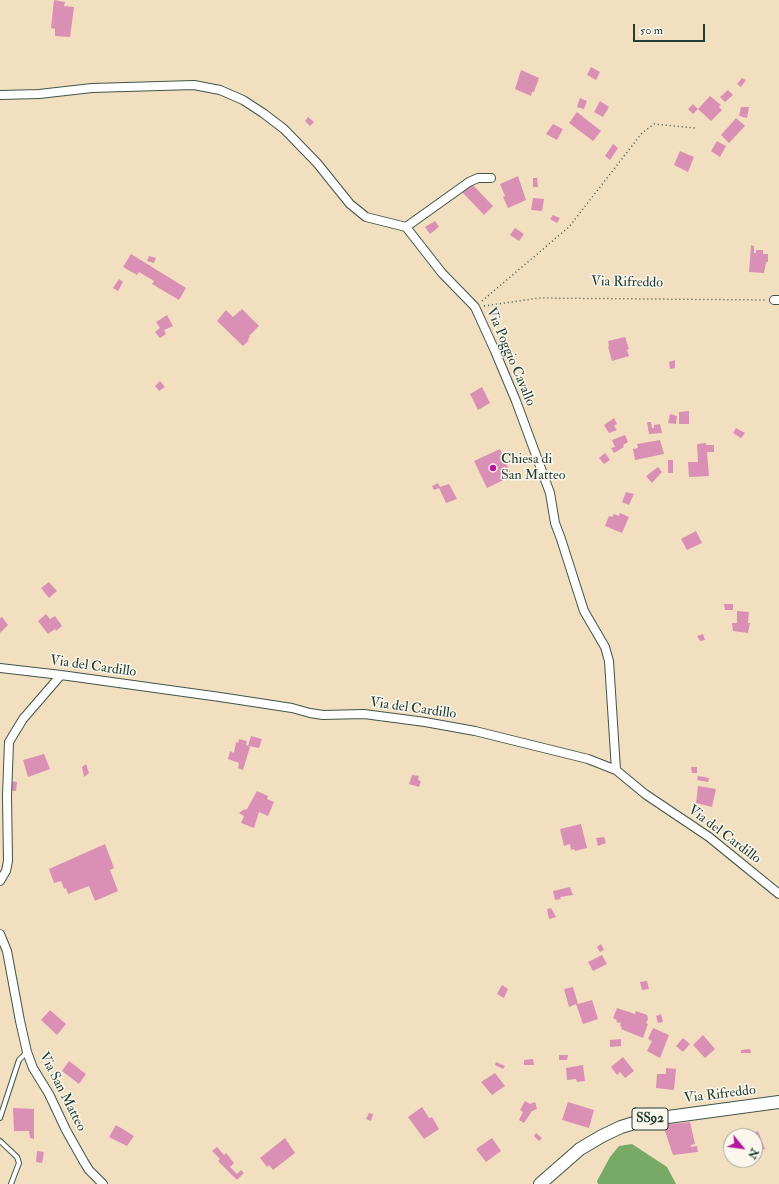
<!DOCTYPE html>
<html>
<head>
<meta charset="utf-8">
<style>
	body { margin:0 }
	#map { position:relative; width:779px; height:1184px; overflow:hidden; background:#f2dfc0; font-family:"IM FELL Double Pica",serif }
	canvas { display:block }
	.north { position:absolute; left:723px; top:1128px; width:40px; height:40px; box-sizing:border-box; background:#fbf7ec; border:1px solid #a3ada2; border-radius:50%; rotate:119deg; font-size:11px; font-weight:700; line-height:16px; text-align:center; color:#1f3d34 }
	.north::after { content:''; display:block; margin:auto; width:14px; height:18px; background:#b5179e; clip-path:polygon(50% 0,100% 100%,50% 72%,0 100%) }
	.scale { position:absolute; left:633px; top:24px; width:72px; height:18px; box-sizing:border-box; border:2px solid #1f3d34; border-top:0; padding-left:5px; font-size:12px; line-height:14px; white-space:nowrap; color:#1f3d34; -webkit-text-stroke:3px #fbf7ec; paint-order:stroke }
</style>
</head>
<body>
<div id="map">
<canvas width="779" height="1184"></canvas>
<div class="north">N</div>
<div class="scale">50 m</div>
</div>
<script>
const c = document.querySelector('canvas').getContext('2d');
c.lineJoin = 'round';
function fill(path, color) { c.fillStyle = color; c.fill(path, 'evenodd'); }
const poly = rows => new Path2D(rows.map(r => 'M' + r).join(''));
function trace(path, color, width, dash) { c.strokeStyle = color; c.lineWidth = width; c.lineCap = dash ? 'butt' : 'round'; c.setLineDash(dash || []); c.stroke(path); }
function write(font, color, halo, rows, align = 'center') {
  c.font = font + ' "IM FELL Double Pica",serif'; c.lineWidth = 3; c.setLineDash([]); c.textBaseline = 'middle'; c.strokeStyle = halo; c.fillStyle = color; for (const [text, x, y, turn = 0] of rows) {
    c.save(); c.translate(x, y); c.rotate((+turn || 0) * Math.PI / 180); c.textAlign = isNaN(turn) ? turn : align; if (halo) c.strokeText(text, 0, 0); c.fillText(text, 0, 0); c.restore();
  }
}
fill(poly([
	[632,1144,667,1167,676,1184,598,1184,597,1181,610,1157,619,1146]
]), '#77aa67');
fill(poly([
	[54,0,65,2,64,6,74,7,70,37,55,36,55,29,51,28],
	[591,67,600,72,596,80,587,75],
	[521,70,539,78,534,92,532,92,531,96,515,89],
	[742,78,746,80,741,87,737,84],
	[728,90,733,95,725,102,720,97],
	[710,96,721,105,719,107,722,110,711,121,698,109],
	[580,98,587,101,584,109,577,107],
	[600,101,609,107,603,117,594,112],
	[693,104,698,109,693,114,688,109],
	[741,107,749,107,747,118,739,116],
	[577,112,601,131,593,141,569,123],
	[308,117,314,122,310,126,305,121],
	[736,118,745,126,729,143,721,135],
	[553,124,563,129,557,140,546,134],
	[717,141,726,146,720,157,711,151],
	[613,144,618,148,610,160,605,156],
	[680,151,694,157,688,172,674,165],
	[518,176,526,200,508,208,503,197,505,196,500,184],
	[533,178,537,178,538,187,533,187],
	[471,183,493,206,484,215,462,192],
	[533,198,544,199,542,211,531,210],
	[553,215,560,218,557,223,550,219],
	[435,221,439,227,430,234,425,227],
	[515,228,524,234,519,241,510,235],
	[751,245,754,246,754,253,756,253,756,250,763,250,763,254,768,254,768,262,766,262,764,273,749,272],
	[131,254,186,288,179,300,152,284,154,281,139,272,137,275,123,267],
	[149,256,156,258,154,263,147,261],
	[119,279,123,282,118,291,113,288],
	[242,309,259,326,249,336,250,337,248,339,249,340,243,346,217,321,226,310,233,317],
	[167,315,173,326,164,330,166,334,160,338,155,332,160,328,156,322],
	[625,337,629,349,627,350,629,356,612,361,608,347,609,346,608,341],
	[675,360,675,368,670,369,669,362],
	[160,381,165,387,159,391,155,386],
	[482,387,490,403,478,410,470,394],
	[689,411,689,424,679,424,679,412],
	[670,414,677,416,676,424,668,423],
	[614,418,617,424,614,426,617,430,609,433,604,425],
	[647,422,651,422,652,428,654,428,654,425,660,424,662,433,649,434],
	[736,428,745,433,741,438,733,433],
	[625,435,628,442,623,445,624,447,614,453,611,448,615,447,612,440],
	[660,440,664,454,635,460,633,449,638,448,637,444],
	[706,443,706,445,714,445,714,452,707,452,709,476,689,477,688,462,698,462,697,444],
	[500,449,512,476,487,488,474,461],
	[605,453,610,460,604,464,599,458],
	[668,460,673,460,673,473,668,473],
	[658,467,662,472,652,483,646,476],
	[438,483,440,487,449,484,457,499,446,503,439,488,434,490,432,486],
	[626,492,634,494,629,505,622,502],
	[620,513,629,517,622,533,605,526,609,516,612,517,614,514,619,516],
	[696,531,702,543,687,550,681,539],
	[49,582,57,591,49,598,41,588],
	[724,604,733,604,733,610,725,610],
	[737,611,749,612,748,623,750,623,748,633,733,631,732,623,737,623],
	[46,614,50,619,55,616,62,626,56,631,55,629,48,634,38,621],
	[2,617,8,625,0,633,0,618],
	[703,634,705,640,700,641,697,636],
	[251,736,262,739,259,748,248,746],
	[239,739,247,741,246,745,250,747,243,770,238,768,239,763,228,759,230,751,234,753,236,742,238,743],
	[44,754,50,769,28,777,23,760],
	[86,764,89,773,84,777,82,767],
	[691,767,697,767,697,773,692,773],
	[412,775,419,776,418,780,421,781,419,787,409,784],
	[698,776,709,778,708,782,697,780],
	[10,781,17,782,16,791,11,791],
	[698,786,716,789,712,807,696,803],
	[257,791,268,796,267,799,274,802,268,816,259,812,254,828,241,823,244,816,239,813,243,810,247,809],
	[581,824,587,848,575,851,574,849,571,850,570,844,564,846,560,829],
	[604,837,606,843,598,846,596,838],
	[105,844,114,868,110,870,118,891,95,901,89,886,68,894,66,888,64,889,61,881,54,883,49,869],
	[570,887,573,895,560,897,561,899,555,900,553,891],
	[551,908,556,917,549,919,547,909],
	[601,944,604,950,600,952,597,947],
	[602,955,607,964,593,971,588,962],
	[647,981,649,989,642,990,640,982],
	[502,985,508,989,504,998,497,994],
	[573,987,578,1004,592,1000,598,1019,583,1024,576,1004,569,1007,564,989],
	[617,1008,635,1014,636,1011,647,1015,648,1019,646,1023,648,1024,643,1038,621,1029,622,1027,620,1026,621,1023,616,1022,617,1020,613,1018],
	[50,1010,66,1024,57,1035,41,1020],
	[661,1014,663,1022,658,1023,656,1016],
	[653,1028,669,1035,660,1058,647,1051,652,1041,648,1039],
	[703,1035,715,1049,705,1058,693,1045],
	[683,1038,690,1044,683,1052,676,1046],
	[621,1039,621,1046,610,1047,610,1040],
	[750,1049,751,1053,741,1053,741,1050],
	[559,1055,568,1055,567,1060,559,1060],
	[623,1057,634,1071,625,1078,620,1072,617,1075,611,1067],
	[533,1059,534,1065,524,1065,524,1060],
	[69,1061,86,1074,79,1084,62,1071],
	[496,1062,505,1066,503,1069,495,1065],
	[583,1065,585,1081,577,1082,576,1079,567,1080,566,1068],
	[666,1068,676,1069,674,1090,656,1088,657,1074,666,1074],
	[495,1073,505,1086,492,1095,481,1082],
	[525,1101,530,1104,535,1102,537,1109,532,1111,524,1123,519,1120,523,1112,520,1110],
	[568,1102,594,1110,589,1128,562,1120],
	[422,1107,429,1118,432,1117,439,1129,424,1139,408,1117],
	[13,1108,34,1109,34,1139,30,1138,29,1131,14,1131],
	[369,1113,373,1114,371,1121,366,1119],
	[690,1122,695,1144,691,1145,691,1147,697,1146,698,1152,673,1155,663,1125],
	[116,1125,134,1136,127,1146,109,1137],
	[758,1131,765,1149,755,1152,755,1136,746,1136],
	[536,1133,542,1138,539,1141,534,1136],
	[285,1138,295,1153,273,1170,269,1165,267,1167,260,1158],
	[492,1138,501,1151,486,1162,476,1149],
	[217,1147,224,1155,226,1153,234,1163,230,1167,237,1174,241,1170,244,1173,237,1180,218,1161,220,1159,212,1151],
	[37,1151,44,1152,42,1163,36,1162]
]), '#da90b5');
const service = poly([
	[0,1118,19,1060,27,1052],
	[0,1141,17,1157,19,1163,11,1184]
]);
const minor = poly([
	[0,95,39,94,92,88,194,85,220,90,243,100,263,113,284,129,317,163,350,204,366,217,406,227,442,273,475,307,495,351,516,401,550,493,555,523,561,539,584,611,605,647,609,661,616,770],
	[406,227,469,182,478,178,491,178],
	[774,300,779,300],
	[0,668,61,675,220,697,292,708,310,713,323,715,364,714,425,722,475,731,588,759,616,770,645,794,709,837,779,894],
	[0,881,6,871,8,861,7,796,9,742,23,719,61,675],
	[0,934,7,951,20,1021,27,1052,33,1068,49,1094,66,1130,84,1162,89,1170,103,1184]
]);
const primary = poly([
	[540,1184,580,1149,602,1136,621,1127,644,1120,668,1117,779,1102]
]);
trace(service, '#3f5549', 6);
trace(minor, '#3f5549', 10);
trace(primary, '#3f5549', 14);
trace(poly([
	[482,301,569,227,642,133,654,124,695,128],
	[484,306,539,298,766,300]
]), '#3f5549', 1.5, [1, 3]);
trace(service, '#fff', 4);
trace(minor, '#fff', 8);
trace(primary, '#fff', 12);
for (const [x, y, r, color] of [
	[493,468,4,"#b5179e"]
]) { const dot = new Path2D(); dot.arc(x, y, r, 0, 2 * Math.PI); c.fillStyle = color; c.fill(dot); trace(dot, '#fbf7ec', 1.5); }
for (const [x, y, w] of [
	[650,1119,36]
]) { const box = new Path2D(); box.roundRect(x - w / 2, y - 11, w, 22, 3); c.fillStyle = '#fbf7ec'; c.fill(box); trace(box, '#1f3d34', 1); }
write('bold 13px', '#1f3d34', null, [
	["SS92",650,1119]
]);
write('14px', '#1f3d34', '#fbf7ec', [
	["Via Rifreddo",627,283,1],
	["Via Poggio Cavallo",510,357,67],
	["Via del Cardillo",93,667,8],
	["Via del Cardillo",413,709,8],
	["Via del Cardillo",724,835,37],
	["Via San Matteo",62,1092,63],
	["Via Rifreddo",720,1095,-7]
]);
write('14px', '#1f3d34', '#fbf7ec', [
	["Chiesa di",501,460],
	["San Matteo",501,476]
], 'left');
</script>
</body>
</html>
